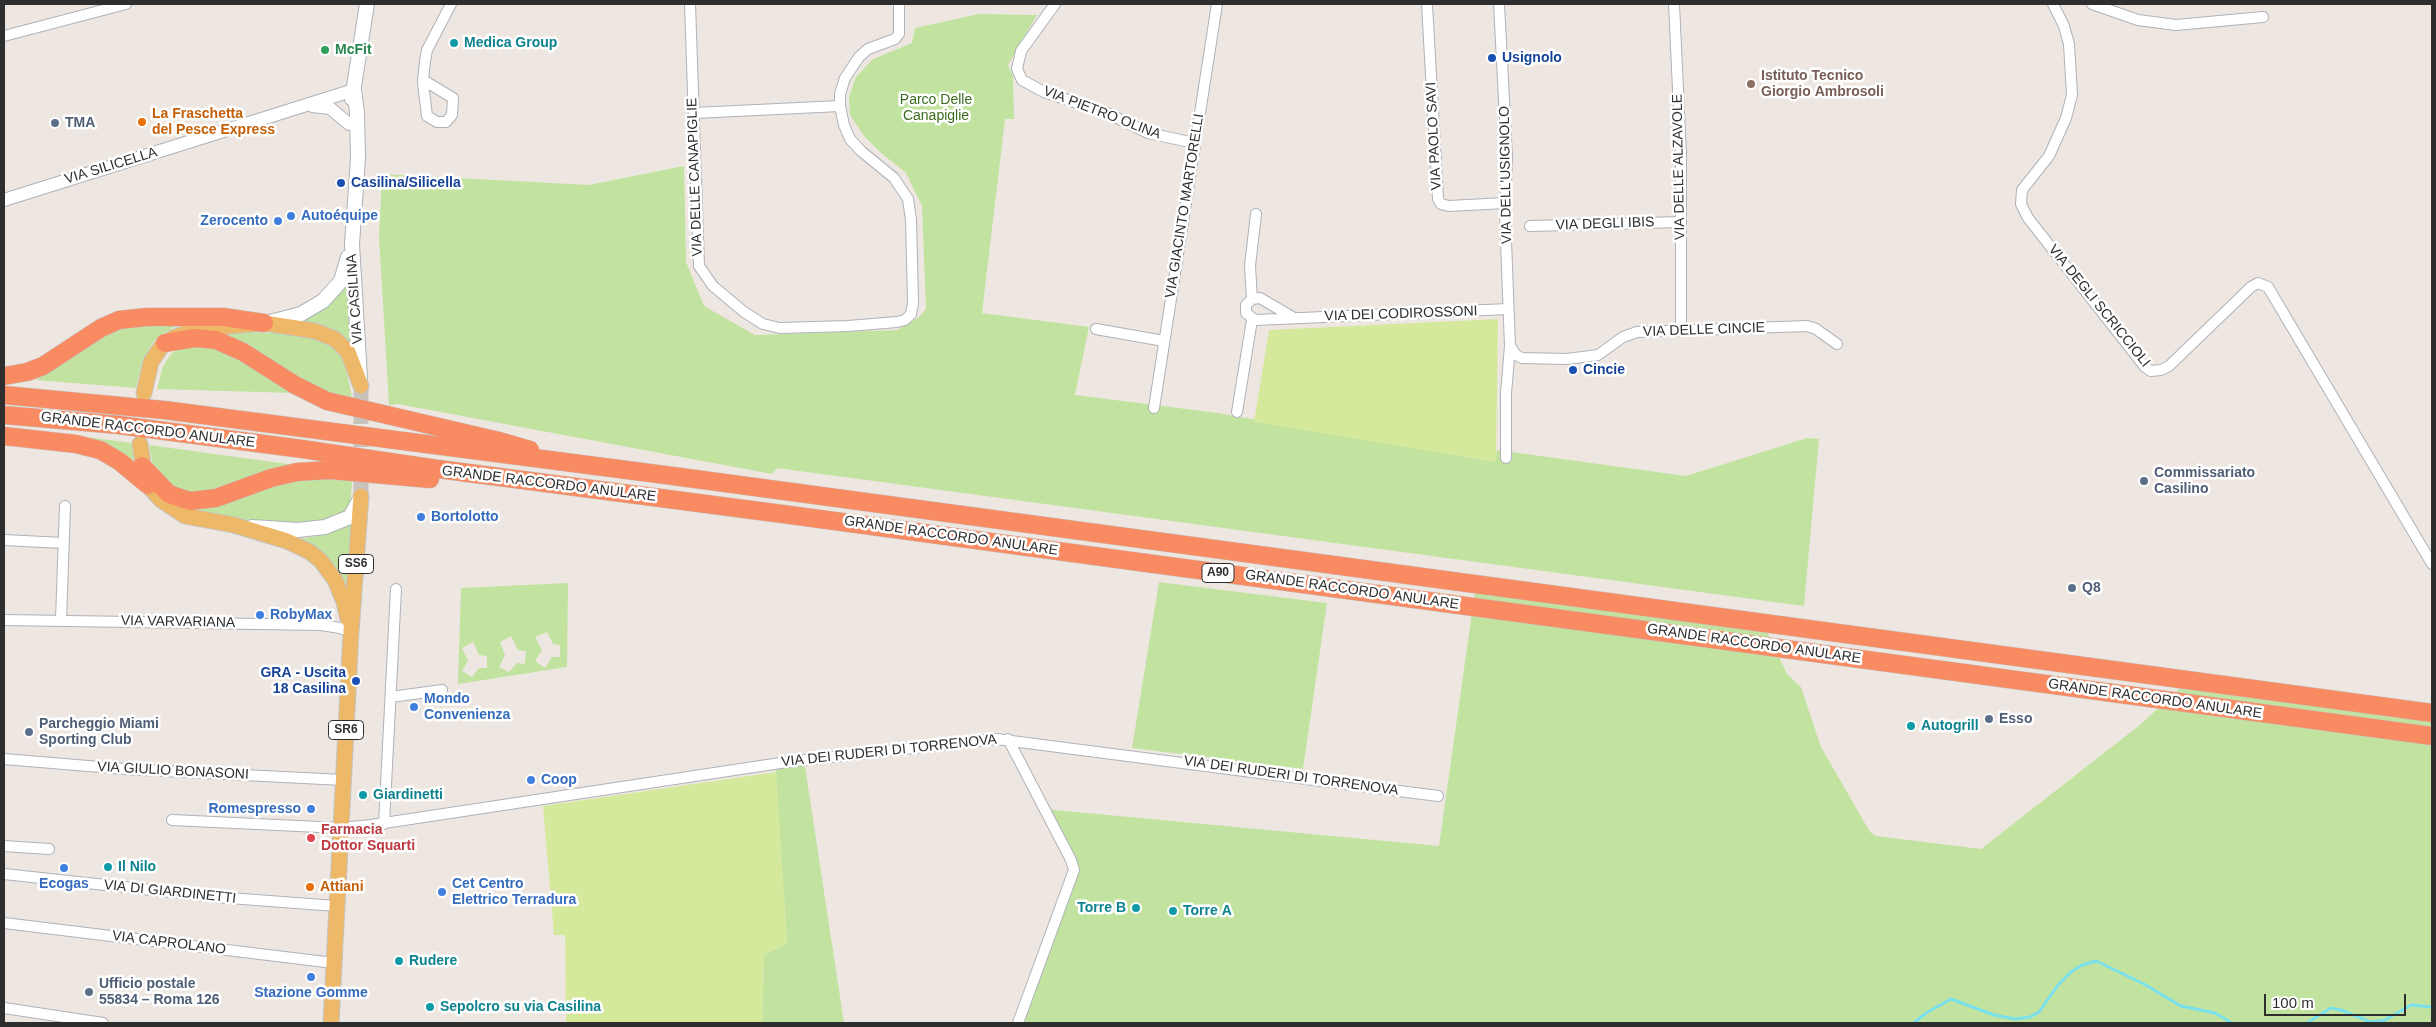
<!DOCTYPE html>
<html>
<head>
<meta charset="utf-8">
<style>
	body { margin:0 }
	#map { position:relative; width:2436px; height:1027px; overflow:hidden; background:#eee7e1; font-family:Arial,sans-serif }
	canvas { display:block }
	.frame { position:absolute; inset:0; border:5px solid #2e2e2e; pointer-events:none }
	.scale { position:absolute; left:2264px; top:994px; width:142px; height:22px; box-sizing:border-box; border:2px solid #2e2e2e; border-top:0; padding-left:6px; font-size:15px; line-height:18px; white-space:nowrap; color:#2e2e2e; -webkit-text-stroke:4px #fff; paint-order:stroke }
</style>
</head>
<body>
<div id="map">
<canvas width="2436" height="1027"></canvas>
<div class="frame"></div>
<div class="scale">100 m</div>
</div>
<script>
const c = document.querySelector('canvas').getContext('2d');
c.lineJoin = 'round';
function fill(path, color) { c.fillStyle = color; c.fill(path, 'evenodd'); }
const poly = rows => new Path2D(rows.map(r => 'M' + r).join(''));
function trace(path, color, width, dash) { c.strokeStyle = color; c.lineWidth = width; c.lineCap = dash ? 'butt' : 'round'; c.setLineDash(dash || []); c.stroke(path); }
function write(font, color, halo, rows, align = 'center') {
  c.font = font + ' Arial,sans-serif'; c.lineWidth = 5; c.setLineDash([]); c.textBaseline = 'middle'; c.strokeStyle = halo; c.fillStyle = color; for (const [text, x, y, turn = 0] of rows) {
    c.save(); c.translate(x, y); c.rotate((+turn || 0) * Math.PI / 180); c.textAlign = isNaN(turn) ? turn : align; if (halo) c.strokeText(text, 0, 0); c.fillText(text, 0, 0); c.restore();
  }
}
fill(poly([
	[979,14,1037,15,1008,65,1013,76,1014,119,1005,119,982,313,1089,327,1075,395,1218,413,1495,462,1497,450,1686,476,1807,438,1819,439,1804,606,777,468,772,474,398,404,389,405,379,237,382,174,589,185,684,166,686,262,704,306,755,335,897,330,919,317,926,309,922,206,906,173,880,152,864,136,850,115,849,97,856,77,873,59,912,43,915,28],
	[350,275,352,351,296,322,328,305,340,293],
	[123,324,178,325,164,333,153,342,142,364,136,388,36,380],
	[206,331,315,334,342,349,353,402,341,401],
	[213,344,293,393,157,389,163,366,171,354,178,349],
	[79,436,132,443,134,465],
	[149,445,295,465,241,486,180,495,153,466],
	[353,474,350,504,342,516,296,528,190,510,283,478],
	[356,517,350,598,296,537,306,538,327,534,349,523],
	[1159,582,1327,603,1303,769,1132,748],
	[568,583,567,667,458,684,461,588],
	[547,632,553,644,560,645,560,657,552,657,545,668,535,661,542,650,535,637],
	[511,636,518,650,526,651,525,664,517,663,509,672,499,667,505,655,500,642],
	[473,642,479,655,487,656,487,668,479,668,472,677,462,671,468,661,462,648],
	[1476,584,1763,623,1787,674,1801,687,1821,747,1870,832,1876,836,1981,849,2141,724,2188,681,2432,708,2432,1023,1018,1023,1074,870,1044,809,1439,846],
	[804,760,844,1023,762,1023,764,955,787,943,775,764]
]), '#c2e3a0');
fill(poly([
	[1498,319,1496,462,1254,422,1269,330],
	[776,772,787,943,764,955,762,1023,566,1023,565,935,554,935,543,806]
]), '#d5e99d');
trace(poly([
	[1914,1023,1926,1013,1951,999,1994,1015,2015,1019,2030,1017,2039,1012,2058,985,2071,972,2082,965,2096,961,2144,984,2181,1006,2215,1013,2232,1023],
	[2307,1023,2331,1008,2341,1010,2371,1022,2385,1020,2411,1005,2432,1007]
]), '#79e0ec', 3);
trace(poly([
	[361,386,361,496]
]), '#c8c2bd', 15, [15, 8]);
const minor = poly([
	[690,4,699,266,713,286,744,312,763,324,780,328,848,326,897,322,905,320,911,314,913,303,911,220,908,199,894,178,861,151,850,139,844,125,840,106,840,94,845,78,859,57,868,49,895,39,899,34,899,4],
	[1055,4,1021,51,1017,69,1022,80,1044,92,1107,113,1148,133,1194,143],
	[1427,4,1438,199,1441,204,1449,206,1505,203],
	[1499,4,1507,157,1505,215,1510,346,1506,393,1506,458],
	[1674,4,1681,154,1681,331],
	[2053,4,2064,26,2069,44,2072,95,2066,118,2049,156,2022,190,2021,204,2028,218,2145,367,2151,371,2161,370,2169,366,2251,287,2258,283,2268,287,2432,564],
	[2092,4,2138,20,2176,25,2263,17],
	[4,36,126,4],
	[423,80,453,98,452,115,446,122,437,122,427,116,423,83,423,80,424,71,425,61,427,50,451,4],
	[694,113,840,106],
	[1530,226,1681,222],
	[1252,299,1250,266,1256,214],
	[1294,318,1260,298,1252,299,1246,305,1246,313,1255,320,1508,309],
	[1096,329,1164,341],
	[1510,346,1516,355,1522,358,1567,359,1598,355,1623,337,1637,332,1807,326,1816,329,1837,344],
	[1154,408,1217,4],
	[1237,412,1252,320],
	[4,540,63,543],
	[4,620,321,625,340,628,351,632],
	[61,620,65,506],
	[391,697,442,690],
	[1008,739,1071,860,1074,870,1018,1023],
	[4,759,124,769,343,780],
	[172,820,340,828,371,825,787,762,996,739,1438,796],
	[384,824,396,589],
	[4,846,49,849],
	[4,874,216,897,336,906],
	[4,923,334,963],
	[4,1008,103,1023]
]);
const tertiary = poly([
	[312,106,330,108,349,124],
	[4,200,354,90]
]);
const secondary = poly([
	[354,90,357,112,358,158,352,244,360,378],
	[352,99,367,4],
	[266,323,301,314,323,301,341,281,348,257],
	[252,527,298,530,325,527,350,517,360,499]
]);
const primary = poly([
	[144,393,151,362,161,347,173,338,196,329,264,323,315,331,335,339,348,352,361,386],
	[140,444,145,477,151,489,161,500,185,516,234,525,287,541,310,552,321,561,335,580,344,602,348,619],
	[331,1023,351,632,361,496]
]);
const motorway = poly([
	[165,343,195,338,216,340,243,352,295,385,327,401,499,441,530,450],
	[4,376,27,372,43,366,101,328,119,320,147,317,223,317,264,323],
	[4,395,164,410,673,476,2432,713],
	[4,415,119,425,302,449,438,469,775,513,2432,736],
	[4,436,76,444,100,450,119,461,148,485],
	[142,466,169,494,190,501,216,498,271,478,297,472,330,470,430,479]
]);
trace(minor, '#aeb2b9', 12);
trace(tertiary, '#aeb2b9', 14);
trace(secondary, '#aeb2b9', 16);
trace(primary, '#c4c4c4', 17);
trace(motorway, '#c4c4c4', 19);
trace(minor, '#fff', 10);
trace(tertiary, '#fff', 12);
trace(secondary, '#fff', 14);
trace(primary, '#edb868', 15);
trace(motorway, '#f98b62', 18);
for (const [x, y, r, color] of [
	[454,43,5,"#0f9aa8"],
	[325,50,5,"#2e9e5b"],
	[1492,58,5,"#1a4fb4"],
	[1751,84,5,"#8d6e63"],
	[142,122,5,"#e8710a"],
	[55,123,5,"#5c6f8a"],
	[341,183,5,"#1a4fb4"],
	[291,216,5,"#3f7fe0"],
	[278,221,5,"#3f7fe0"],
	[1573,370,5,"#1a4fb4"],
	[2144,481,5,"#5c6f8a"],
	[421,517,5,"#3f7fe0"],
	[2072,588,5,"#5c6f8a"],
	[260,615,5,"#3f7fe0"],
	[356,681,5,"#1a4fb4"],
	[414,707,5,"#3f7fe0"],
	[1989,719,5,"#5c6f8a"],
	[1911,726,5,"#0f9aa8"],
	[29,732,5,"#5c6f8a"],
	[531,780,5,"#3f7fe0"],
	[363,795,5,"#0f9aa8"],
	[311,809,5,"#3f7fe0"],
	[311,838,5,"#e0444e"],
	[108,867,5,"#0f9aa8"],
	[64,868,5,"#3f7fe0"],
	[310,887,5,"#e8710a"],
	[442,892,5,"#3f7fe0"],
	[1136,908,5,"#0f9aa8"],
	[1173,911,5,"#0f9aa8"],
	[399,961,5,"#0f9aa8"],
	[311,977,5,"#3f7fe0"],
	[89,992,5,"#5c6f8a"],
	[430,1007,5,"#0f9aa8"]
]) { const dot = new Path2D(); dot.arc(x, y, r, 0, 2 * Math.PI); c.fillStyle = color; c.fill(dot); trace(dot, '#fff', 2); }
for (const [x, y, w] of [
	[356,564,35],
	[1218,573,32],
	[346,730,35]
]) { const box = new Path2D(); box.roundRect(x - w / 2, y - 9.5, w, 19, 4); c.fillStyle = '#fff'; c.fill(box); trace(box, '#2e2e2e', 1); }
write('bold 12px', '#2e2e2e', null, [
	["SS6",356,564],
	["A90",1218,573],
	["SR6",346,730]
]);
write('bold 14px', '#0d838f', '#fff', [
	["Medica Group",464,43],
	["Autogrill",1921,726],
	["Giardinetti",373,795],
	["Il Nilo",118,867],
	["Torre B",1126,908,"right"],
	["Torre A",1183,911],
	["Rudere",409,961],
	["Sepolcro su via Casilina",440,1007]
], 'left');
write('bold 14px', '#27864d', '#fff', [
	["McFit",335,50]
], 'left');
write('bold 14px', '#164399', '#fff', [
	["Usignolo",1502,58],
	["Casilina/Silicella",351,183],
	["Cincie",1583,370],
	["GRA - Uscita",346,673,"right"],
	["18 Casilina",346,689,"right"]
], 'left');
write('bold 14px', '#785e54', '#fff', [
	["Istituto Tecnico",1761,76],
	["Giorgio Ambrosoli",1761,92]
], 'left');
write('14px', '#3a6b1e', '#fff', [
	["Parco Delle",936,100],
	["Canapiglie",936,116]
]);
write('14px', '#2e2e2e', '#fff', [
	["VIA PIETRO OLINA",1102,113,21],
	["VIA PAOLO SAVI",1434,136,-93],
	["VIA SILICELLA",111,166,-17],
	["VIA DELLE ALZAVOLE",1679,167,-91],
	["VIA DELL'USIGNOLO",1506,175,-91],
	["VIA DELLE CANAPIGLIE",695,177,-92],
	["VIA GIACINTO MARTORELLI",1185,206,-81],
	["VIA DEGLI IBIS",1605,224,-2],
	["VIA CASILINA",355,299,-94],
	["VIA DEGLI SCRICCIOLI",2099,306,51],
	["VIA DEI CODIROSSONI",1401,314,-2],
	["VIA DELLE CINCIE",1704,330,-2],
	["GRANDE RACCORDO ANULARE",148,430,7],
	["GRANDE RACCORDO ANULARE",549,484,7],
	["GRANDE RACCORDO ANULARE",951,536,8],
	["GRANDE RACCORDO ANULARE",1352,590,8],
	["VIA VARVARIANA",178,622,1],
	["GRANDE RACCORDO ANULARE",1754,644,8],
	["GRANDE RACCORDO ANULARE",2155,699,8],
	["VIA DEI RUDERI DI TORRENOVA",889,751,-6],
	["VIA GIULIO BONASONI",173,771,3],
	["VIA DEI RUDERI DI TORRENOVA",1291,776,8],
	["VIA DI GIARDINETTI",170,892,6],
	["VIA CAPROLANO",169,943,7]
]);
write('bold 14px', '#c56008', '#fff', [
	["La Fraschetta",152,114],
	["del Pesce Express",152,130],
	["Attiani",320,887]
], 'left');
write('bold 14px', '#4e5e75', '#fff', [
	["TMA",65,123],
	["Commissariato",2154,473],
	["Casilino",2154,489],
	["Q8",2082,588],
	["Esso",1999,719],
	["Parcheggio Miami",39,724],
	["Sporting Club",39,740],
	["Ufficio postale",99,984],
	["55834 – Roma 126",99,1000]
], 'left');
write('bold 14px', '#366cbe', '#fff', [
	["Autoéquipe",301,216],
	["Zerocento",268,221,"right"],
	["Bortolotto",431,517],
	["RobyMax",270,615],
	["Mondo",424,699],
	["Convenienza",424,715],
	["Coop",541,780],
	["Romespresso",301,809,"right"],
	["Ecogas",64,884,"center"],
	["Cet Centro",452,884],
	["Elettrico Terradura",452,900],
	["Stazione Gomme",311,993,"center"]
], 'left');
write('bold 14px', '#be3a42', '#fff', [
	["Farmacia",321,830],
	["Dottor Squarti",321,846]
], 'left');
</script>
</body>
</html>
